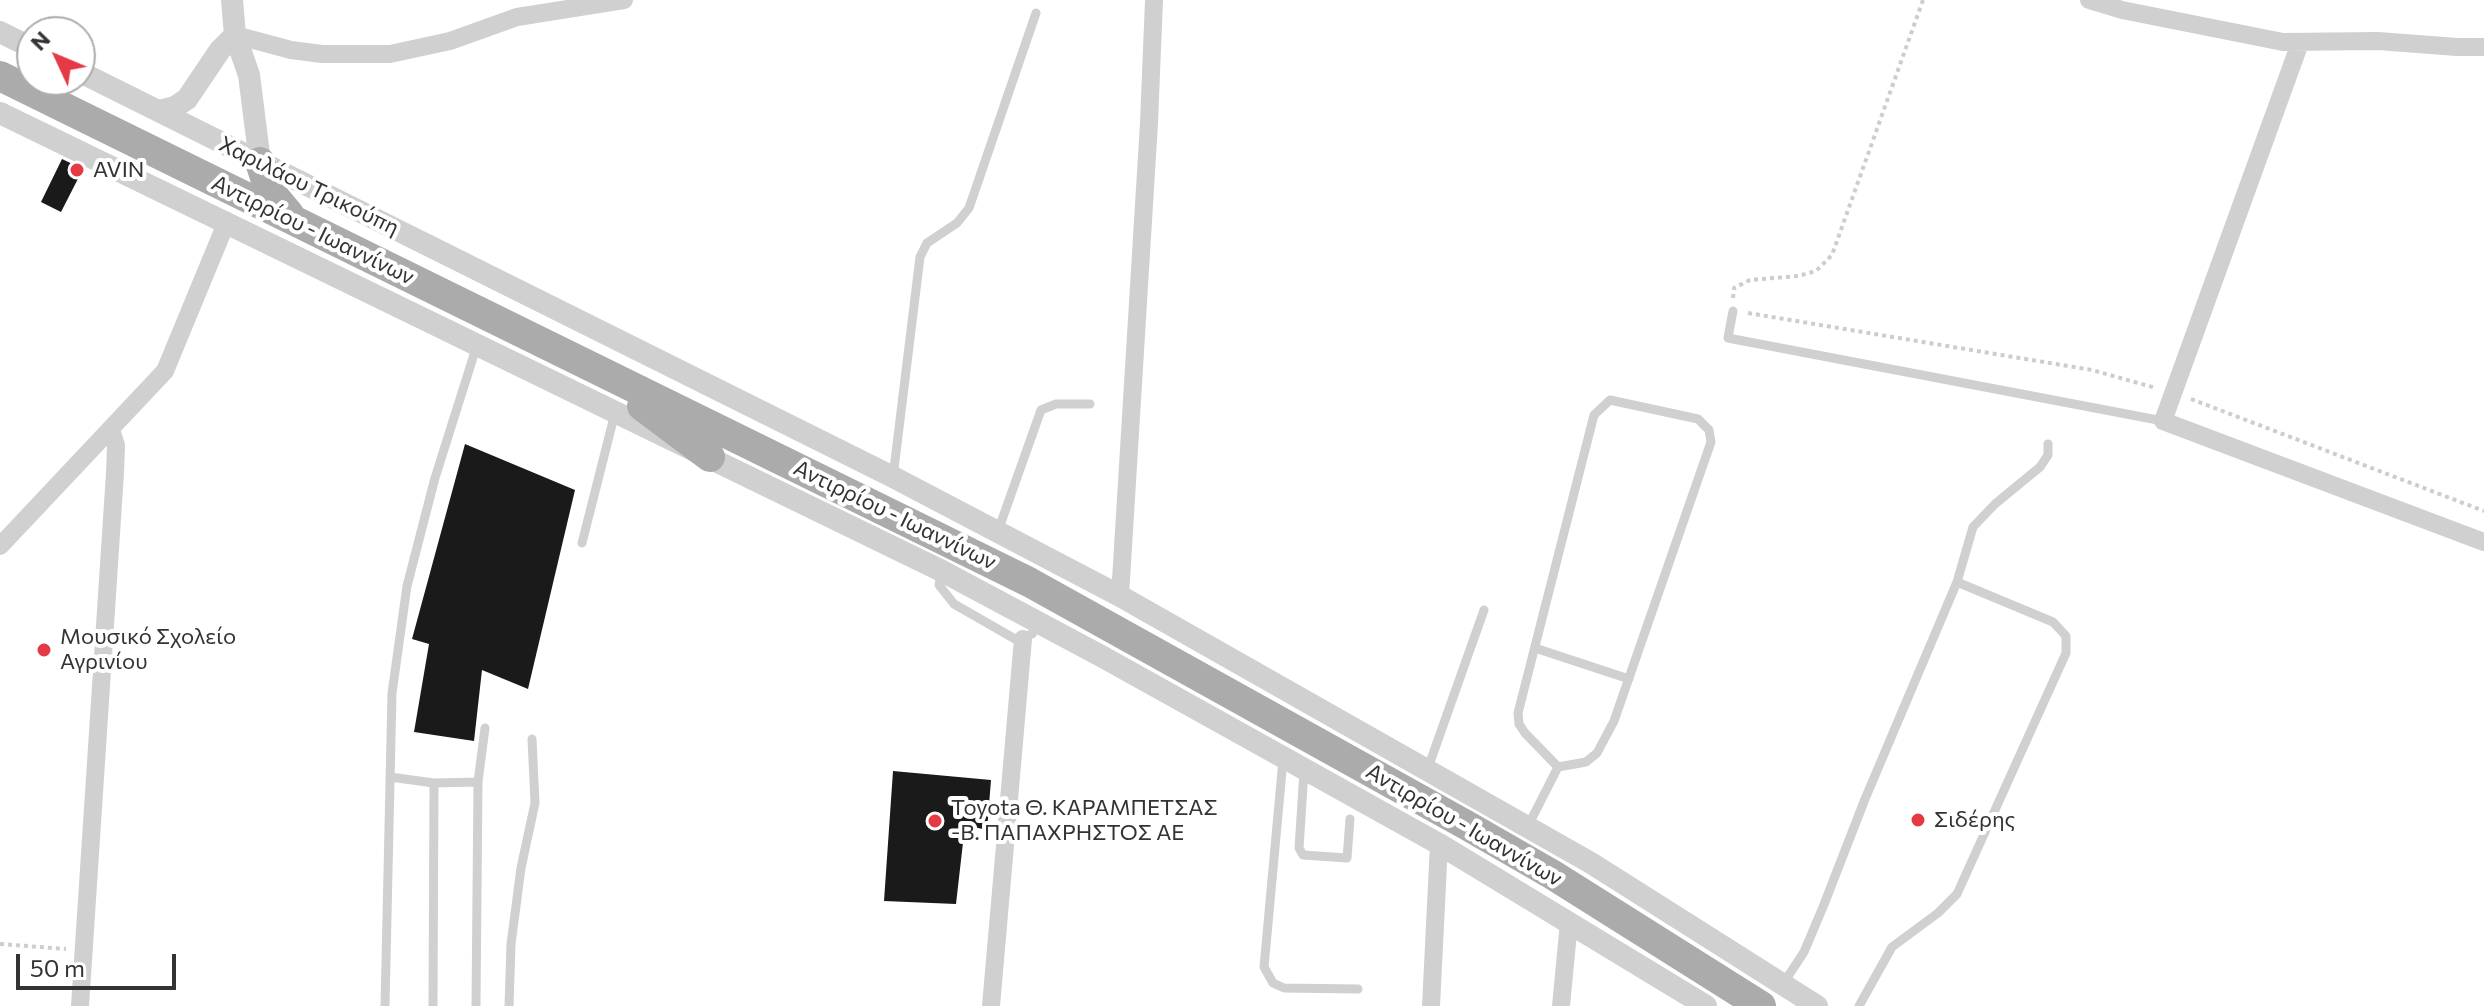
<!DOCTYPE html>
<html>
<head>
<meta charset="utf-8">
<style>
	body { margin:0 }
	#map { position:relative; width:2484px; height:1006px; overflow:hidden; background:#fff; font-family:Commissioner,sans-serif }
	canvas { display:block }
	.north { position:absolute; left:16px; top:16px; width:80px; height:80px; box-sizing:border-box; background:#fff; border:2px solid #adadad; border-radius:50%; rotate:314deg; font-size:22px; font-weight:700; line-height:32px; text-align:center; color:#333 }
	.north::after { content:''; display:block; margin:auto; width:28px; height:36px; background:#e63946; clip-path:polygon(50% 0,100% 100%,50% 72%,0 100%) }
	.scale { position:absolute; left:16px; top:954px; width:160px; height:36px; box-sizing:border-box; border:4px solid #333; border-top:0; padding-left:10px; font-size:24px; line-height:28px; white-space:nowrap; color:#333; -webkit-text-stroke:6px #fff; paint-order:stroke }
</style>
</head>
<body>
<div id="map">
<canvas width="2484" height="1006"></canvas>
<div class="north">N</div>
<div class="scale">50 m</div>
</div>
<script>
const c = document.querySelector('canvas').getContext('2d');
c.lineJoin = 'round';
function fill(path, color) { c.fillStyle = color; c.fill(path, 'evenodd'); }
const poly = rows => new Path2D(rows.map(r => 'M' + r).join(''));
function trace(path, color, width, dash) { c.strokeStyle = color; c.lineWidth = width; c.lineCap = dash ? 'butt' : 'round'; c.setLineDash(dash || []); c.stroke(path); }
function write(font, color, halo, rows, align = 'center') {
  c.font = font + ' Commissioner,sans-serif'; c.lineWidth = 8; c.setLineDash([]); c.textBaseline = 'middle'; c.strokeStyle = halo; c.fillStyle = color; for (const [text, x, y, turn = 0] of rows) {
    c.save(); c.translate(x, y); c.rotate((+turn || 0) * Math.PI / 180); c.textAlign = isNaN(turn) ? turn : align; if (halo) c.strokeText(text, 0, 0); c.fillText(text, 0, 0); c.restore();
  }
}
fill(poly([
	[62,159,83,169,61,212,41,202],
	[465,444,575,490,528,689,482,670,474,741,414,732,429,644,412,639],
	[893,771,991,780,987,830,965,825,956,904,884,901]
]), '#1a1a1a');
trace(poly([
	[1733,298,1734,288,1750,280,1798,276,1816,271,1832,255,1923,0],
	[1748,313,2092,370,2156,388],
	[2191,399,2484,511],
	[0,944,66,949]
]), '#cdcdcd', 4, [4, 4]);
trace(poly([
	[1733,311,1728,338,2163,421],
	[893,477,920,257,927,243,957,223,969,208,1036,13],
	[998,531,1041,410,1056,404,1090,404],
	[582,543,615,413],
	[942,571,939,585,954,604,1015,639,1032,634,1040,623],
	[1535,648,1629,679],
	[1283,760,1264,967,1273,983,1284,988,1358,989],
	[1428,768,1484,610],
	[1304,771,1299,848,1303,855,1347,858,1350,819],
	[390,777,434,783,478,782,476,1006],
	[478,782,485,728],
	[1528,826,1558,767,1586,762,1597,753,1614,721,1711,442,1709,430,1698,419,1610,400,1594,415,1518,713,1519,724,1525,733,1558,767],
	[1783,984,1804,952,1823,907,1865,799,1957,582,1973,527,1995,504,2040,467,2048,455,2048,444],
	[385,1006,392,693,407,586,435,478,477,345],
	[433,1006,434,783],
	[509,1006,511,944,521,868,535,803,532,739],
	[1859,1006,1892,947,1938,913,1957,894,2066,653,2066,636,2053,622,1957,582]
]), '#d0d0d0', 9);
trace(poly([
	[2089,0,2122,10,2283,42,2378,41,2457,47,2484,47],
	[235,35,291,50,322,54,390,54,450,41,517,17,624,0],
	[2300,43,2163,421,2484,542],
	[0,546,165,371,227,221],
	[1120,596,1149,123,1154,0],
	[80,1006,115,473,116,445,111,430],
	[991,1006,1023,639],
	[1431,1006,1439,844],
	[1561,1006,1569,922]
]), '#d0d0d0', 18);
trace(poly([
	[232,0,235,35,249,75,260,162],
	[0,32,32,48],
	[80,72,893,477,1120,596,1591,863,1817,1006],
	[160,111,175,107,187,99,220,50,235,35],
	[0,113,942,571,1103,657,1439,844,1706,1006]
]), '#d0d0d0', 22);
trace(poly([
	[0,76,1029,582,1468,826,1553,875,1761,1006],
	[260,162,269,190,289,214],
	[642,406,710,457]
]), '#ababab', 30);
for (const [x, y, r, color] of [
	[77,170,8,"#e63946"],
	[44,650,8,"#e63946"],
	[1918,820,8,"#e63946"],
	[935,821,8,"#e63946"]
]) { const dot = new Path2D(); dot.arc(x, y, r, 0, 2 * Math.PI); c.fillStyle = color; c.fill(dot); trace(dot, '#fff', 3); }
write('22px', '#333', '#fff', [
	["AVIN",93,170],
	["Μουσικό Σχολείο",60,637],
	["Αγρινίου",60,662],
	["Toyota Θ. ΚΑΡΑΜΠΕΤΣΑΣ",951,808],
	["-Β. ΠΑΠΑΧΡΗΣΤΟΣ ΑΕ",951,833],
	["Σιδέρης",1934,820]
], 'left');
write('22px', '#333', '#fff', [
	["Χαριλάου Τρικούπη",309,186,26],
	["Αντιρρίου - Ιωαννίνων",313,230,26],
	["Αντιρρίου - Ιωαννίνων",895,515,26],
	["Αντιρρίου - Ιωαννίνων",1464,825,30]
]);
</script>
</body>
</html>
